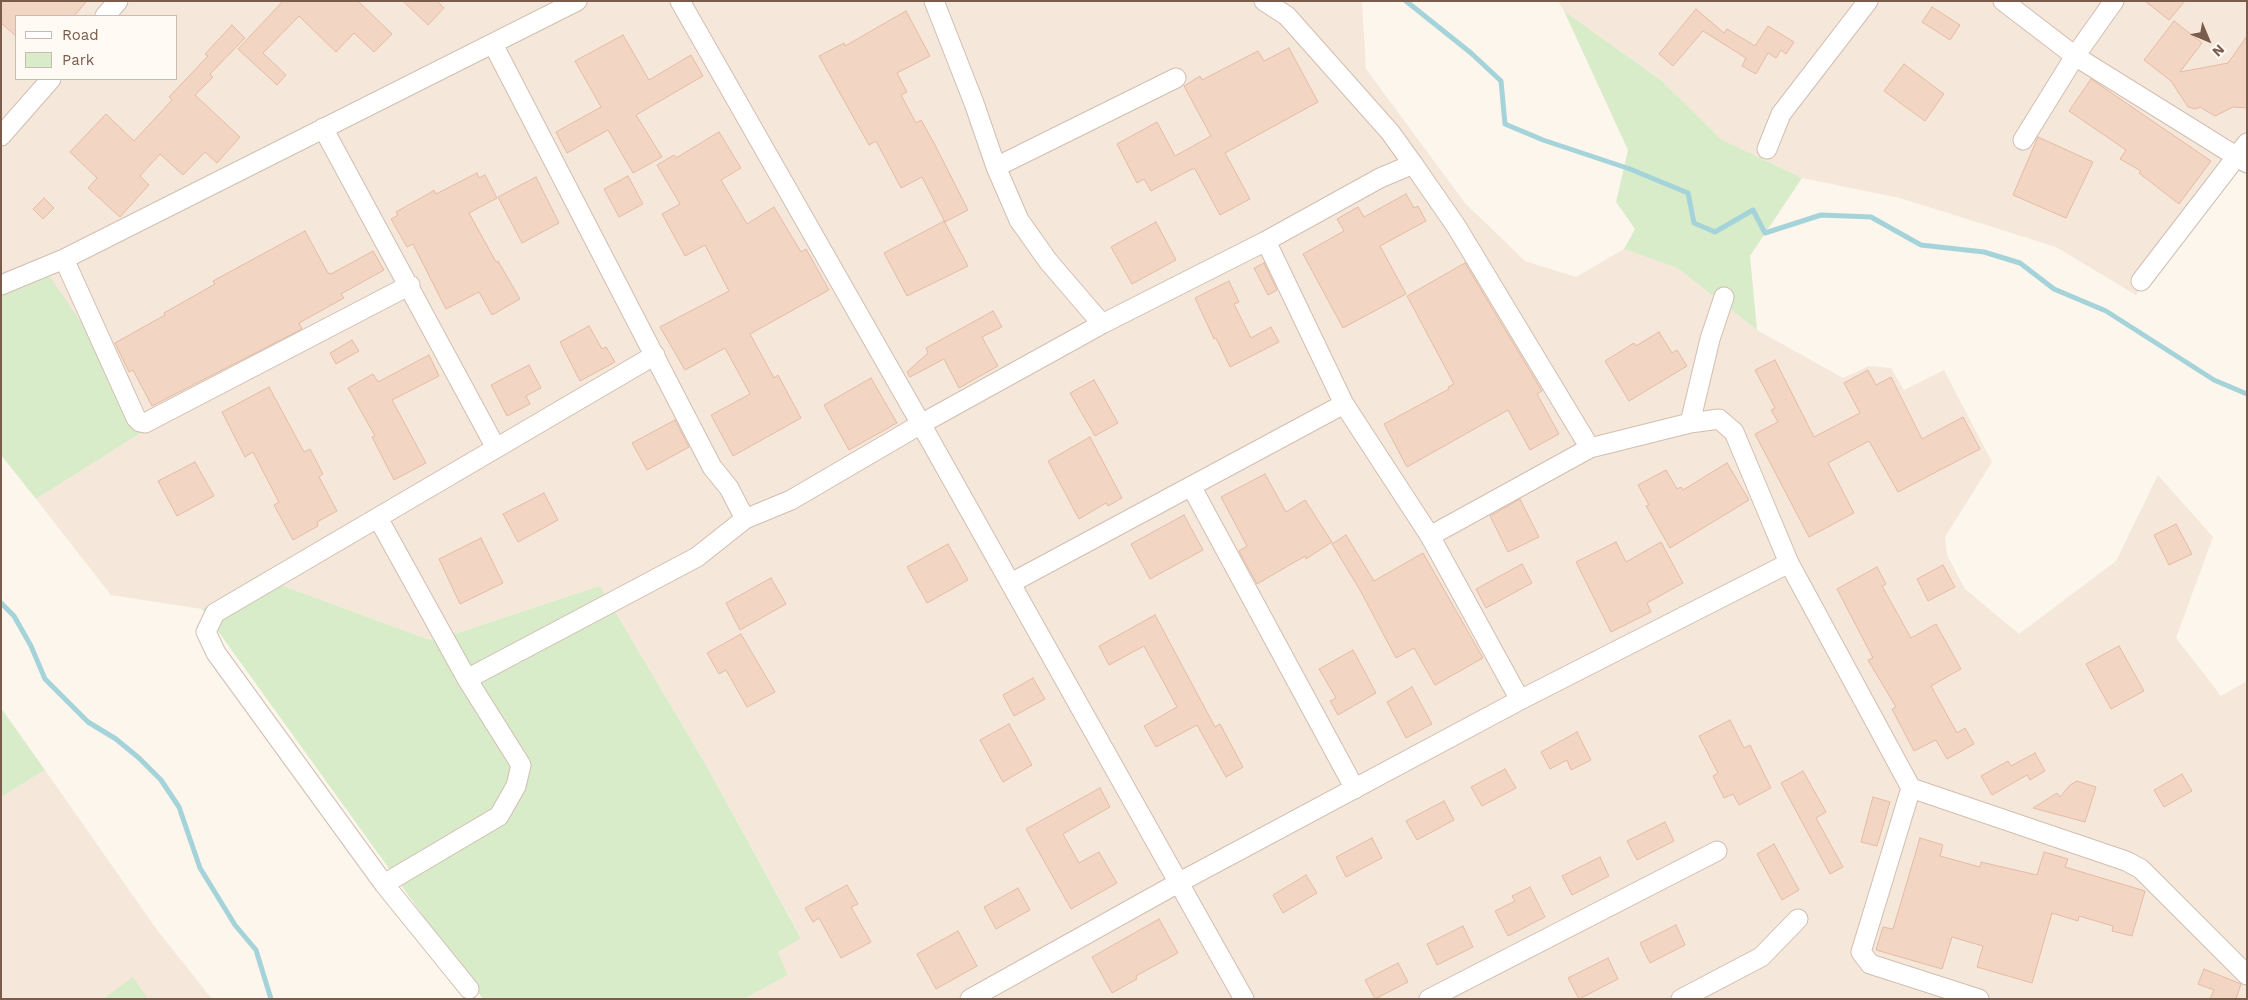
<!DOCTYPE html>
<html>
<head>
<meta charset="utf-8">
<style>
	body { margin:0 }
	#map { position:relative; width:2248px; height:1000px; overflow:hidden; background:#fdf6ec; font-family:"Work Sans",sans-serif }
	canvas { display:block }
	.frame { position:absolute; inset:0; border:2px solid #7a5c4d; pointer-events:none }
	.legend { position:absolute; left:15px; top:15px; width:162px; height:65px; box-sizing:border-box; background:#fffaf3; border:1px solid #cabbb1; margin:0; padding:6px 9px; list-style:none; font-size:15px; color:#7a5c4d }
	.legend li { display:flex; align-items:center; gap:10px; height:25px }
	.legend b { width:25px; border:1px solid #cabbb1 }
	.north { position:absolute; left:2183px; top:15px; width:50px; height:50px; -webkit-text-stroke:4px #fffaf3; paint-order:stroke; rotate:135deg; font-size:14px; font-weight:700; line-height:20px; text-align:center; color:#7a5c4d }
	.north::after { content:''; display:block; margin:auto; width:18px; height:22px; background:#7a5c4d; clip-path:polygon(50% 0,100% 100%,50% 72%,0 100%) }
</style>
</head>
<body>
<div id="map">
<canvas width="2248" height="1000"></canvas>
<div class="frame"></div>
<ul class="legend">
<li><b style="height:6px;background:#fff"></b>Road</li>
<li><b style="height:14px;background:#d8ecc9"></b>Park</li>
</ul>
<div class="north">N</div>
</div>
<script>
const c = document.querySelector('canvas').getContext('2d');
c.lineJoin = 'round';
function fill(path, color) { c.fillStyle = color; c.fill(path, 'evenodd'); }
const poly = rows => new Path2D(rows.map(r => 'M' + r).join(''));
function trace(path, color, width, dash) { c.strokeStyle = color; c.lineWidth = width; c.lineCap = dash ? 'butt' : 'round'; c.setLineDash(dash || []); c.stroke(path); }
fill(poly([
	[1,1,1362,1,1366,69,1465,203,1525,261,1576,277,1624,249,1677,268,1757,330,1843,378,1869,366,1891,368,1904,390,1944,370,1992,462,1945,537,1947,555,1965,589,2019,634,2116,561,2158,475,2213,537,2176,638,2221,696,2247,681,2247,999,744,999,788,975,778,952,801,937,706,765,600,586,433,641,256,576,202,609,111,595,36,499,152,426,1,292],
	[16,16,176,16,176,79,16,79],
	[1558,1,2247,1,2247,166,2239,161,2136,295,2056,247,1900,198,1802,178,1721,139,1662,81,1564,11],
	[45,770,157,930,212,999,1,999,1,797]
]), '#f5e8da');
fill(poly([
	[1564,11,1662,81,1721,139,1802,178,1750,256,1757,330,1677,268,1624,249,1635,229,1616,202,1628,150],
	[44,268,152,426,36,499,1,455,1,292],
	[256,576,433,641,600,586,706,765,801,938,778,952,788,975,744,999,483,999,202,609],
	[1,708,45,770,1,797],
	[133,977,148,999,103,999]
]), '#d8ecc9');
trace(poly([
	[1406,1,1471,53,1501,81,1505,124,1543,140,1630,169,1688,193,1694,223,1715,232,1753,210,1765,233,1821,215,1871,217,1921,245,1984,252,2020,263,2054,289,2106,311,2214,380,2247,394],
	[1,603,14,616,31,646,45,679,88,722,116,739,139,758,161,780,179,807,200,868,235,925,256,950,271,999]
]), '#a5d3da', 5);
const building = poly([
	[1,1,87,1,74,16,16,16,16,36,1,23,1,1],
	[283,1,358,1,392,34,374,52,354,33,336,52,299,16,263,53,286,75,277,85,238,49,283,1],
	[403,1,437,1,444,8,428,25,403,1],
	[2145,1,2185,1,2169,20,2145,1],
	[1932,7,1960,25,1950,40,1922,22,1932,7],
	[1696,9,1724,33,1727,29,1755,46,1768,26,1794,42,1786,54,1781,50,1776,58,1768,53,1756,74,1742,66,1746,58,1703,31,1673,66,1659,54,1696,9],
	[906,11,930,56,897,73,907,92,901,95,916,123,921,120,934,143,968,210,945,222,922,177,901,188,876,141,869,145,819,56,844,43,845,46,906,11],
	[2174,21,2202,43,2180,72,2228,63,2247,36,2247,108,2233,107,2215,116,2200,107,2195,109,2188,107,2171,81,2144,60,2174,21],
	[232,25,245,38,210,74,213,77,195,95,240,137,217,163,205,152,183,175,160,154,140,176,149,185,120,217,88,188,97,178,70,152,106,114,134,141,172,100,169,97,208,56,205,54,232,25],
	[623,35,649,80,691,55,703,76,636,115,662,157,633,173,608,130,567,153,556,132,601,107,575,61,623,35],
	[1289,48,1318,102,1225,153,1250,199,1220,215,1195,169,1192,169,1151,191,1144,179,1137,183,1117,144,1157,122,1175,156,1211,136,1184,86,1200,76,1202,80,1258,51,1264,61,1289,48],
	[1904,64,1944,94,1925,121,1884,91,1904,64],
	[2091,79,2211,161,2179,204,2139,173,2141,171,2120,159,2126,150,2069,111,2091,79],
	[719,132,741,168,721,180,747,224,774,207,801,252,806,249,829,290,750,334,774,378,778,375,801,418,733,456,711,415,750,394,725,348,685,370,660,327,729,291,705,245,685,256,662,214,680,204,657,165,674,155,676,158,719,132],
	[2038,137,2093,162,2066,218,2013,195,2038,137],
	[477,173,479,178,485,175,497,198,469,213,496,262,498,261,520,299,492,315,479,292,446,309,413,244,407,247,391,219,398,215,396,212,428,194,434,190,436,194,477,173],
	[628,176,643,204,619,217,604,189,628,176],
	[536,177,559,223,522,243,498,197,536,177],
	[1406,194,1414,208,1418,206,1426,221,1380,246,1406,294,1343,328,1303,254,1344,231,1337,219,1358,207,1364,217,1406,194],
	[44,198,54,208,43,219,33,209,44,198],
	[944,221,968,266,907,296,884,253,944,221],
	[1156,222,1176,260,1132,284,1111,247,1156,222],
	[305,231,328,273,331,274,373,251,384,270,341,294,344,298,299,323,302,329,152,406,133,370,129,372,115,343,165,315,164,313,215,284,213,281,305,231],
	[1264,263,1277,290,1268,295,1254,268,1264,263],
	[1465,263,1542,391,1537,394,1559,434,1530,450,1508,410,1407,467,1384,424,1449,389,1448,387,1454,384,1407,296,1465,263],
	[1229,281,1239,302,1234,304,1251,338,1271,327,1279,342,1230,367,1216,338,1214,339,1195,298,1229,281],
	[993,311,1002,327,982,337,998,366,959,388,944,359,910,377,907,372,928,353,926,348,993,311],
	[589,326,602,349,606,347,615,362,580,381,560,342,589,326],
	[1659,332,1672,353,1677,350,1687,366,1629,401,1605,361,1634,343,1636,346,1659,332],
	[352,340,359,351,336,364,330,353,352,340],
	[429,355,439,376,392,400,426,463,394,480,372,437,375,436,348,388,373,374,378,382,429,355],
	[1775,360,1814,437,1860,413,1844,383,1868,370,1876,385,1891,377,1922,439,1963,417,1980,449,1898,492,1869,441,1828,463,1854,513,1809,537,1755,434,1778,422,1771,410,1775,408,1755,370,1775,360],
	[529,365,541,388,526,396,530,404,507,416,491,385,529,365],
	[871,378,897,423,849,450,824,405,871,378],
	[1094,380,1118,423,1095,436,1070,393,1094,380],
	[269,387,304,452,310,449,323,474,319,477,337,511,317,522,318,526,293,540,274,505,279,502,253,452,245,457,222,412,269,387],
	[675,420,689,447,647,470,632,443,675,420],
	[1090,437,1122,498,1108,506,1106,503,1079,519,1048,461,1090,437],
	[195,462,214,496,177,516,158,481,195,462],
	[1727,463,1749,500,1670,548,1646,506,1649,505,1638,485,1666,470,1677,489,1681,487,1683,490,1727,463],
	[1265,474,1286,512,1305,500,1332,542,1306,559,1305,556,1257,584,1239,551,1247,546,1221,497,1265,474],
	[544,493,558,520,518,542,503,514,544,493],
	[1520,499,1539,537,1508,552,1490,516,1520,499],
	[1184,515,1203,550,1150,579,1131,544,1184,515],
	[2176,524,2192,554,2169,565,2154,535,2176,524],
	[1346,535,1374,581,1423,553,1483,658,1435,685,1414,648,1396,658,1360,590,1332,544,1346,535],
	[481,538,503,583,460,604,439,559,481,538],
	[1616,542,1626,562,1661,542,1683,583,1647,603,1651,612,1611,632,1576,562,1616,542],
	[948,544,968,580,927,603,907,567,948,544],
	[1522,564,1532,583,1486,608,1476,589,1522,564],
	[1943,565,1955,587,1928,601,1917,579,1943,565],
	[1877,567,1886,584,1882,586,1911,638,1936,624,1961,669,1931,686,1957,733,1965,728,1974,744,1947,759,1936,740,1914,751,1892,709,1896,707,1868,660,1873,658,1837,589,1877,567],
	[771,578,786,604,740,630,726,603,771,578],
	[1155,615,1215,727,1220,724,1243,767,1226,777,1197,725,1156,747,1144,726,1177,707,1144,646,1109,665,1099,646,1155,615],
	[741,634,775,692,747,707,726,670,719,674,707,653,741,634],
	[2119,646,2144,691,2111,709,2086,664,2119,646],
	[1353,650,1376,693,1338,715,1330,701,1336,698,1319,669,1353,650],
	[1033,678,1045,699,1014,716,1003,695,1033,678],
	[1412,687,1432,724,1406,738,1387,702,1412,687],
	[1730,720,1744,748,1750,745,1771,788,1739,805,1733,794,1724,798,1713,776,1718,773,1699,736,1730,720],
	[1009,724,1032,765,1003,782,980,740,1009,724],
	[1577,732,1591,760,1571,770,1567,760,1550,769,1541,752,1577,732],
	[2035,753,2045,771,2030,780,2027,775,1992,795,1981,776,2008,761,2011,766,2035,753],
	[1505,769,1516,788,1482,806,1471,787,1505,769],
	[1803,771,1826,812,1816,818,1843,867,1830,874,1781,783,1803,771],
	[2182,774,2192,791,2164,807,2154,790,2182,774],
	[2077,781,2096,787,2085,822,2033,808,2057,793,2060,797,2070,785,2077,781],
	[1100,788,1110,807,1063,834,1079,863,1099,852,1117,883,1071,909,1026,829,1100,788],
	[1873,797,1890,802,1877,846,1861,842,1873,797],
	[1444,801,1454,820,1417,840,1406,821,1444,801],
	[1665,822,1674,841,1637,860,1627,841,1665,822],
	[1372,838,1382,858,1346,877,1336,857,1372,838],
	[1920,838,1943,845,1940,856,1980,867,1981,862,2037,875,2044,852,2068,859,2065,867,2145,891,2132,936,2112,931,2113,926,2079,916,2078,921,2052,913,2032,983,1977,967,1983,946,1952,937,1942,969,1876,950,1883,927,1893,929,1920,838],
	[1774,844,1799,890,1782,900,1757,854,1774,844],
	[1600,857,1609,876,1572,895,1562,876,1600,857],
	[1306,875,1317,893,1283,913,1273,895,1306,875],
	[847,885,858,904,851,907,871,942,841,958,819,918,813,922,805,908,847,885],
	[1530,887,1545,917,1508,936,1495,911,1515,901,1512,896,1530,887],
	[1018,888,1030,910,996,929,984,907,1018,888],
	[1159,919,1178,953,1136,976,1137,979,1112,993,1092,957,1159,919],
	[1676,925,1685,945,1650,963,1640,943,1676,925],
	[1463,926,1473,947,1437,965,1427,944,1463,926],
	[958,931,977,966,936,989,917,954,958,931],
	[1608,958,1618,979,1579,999,1568,978,1608,958],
	[1398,963,1408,982,1375,999,1365,980,1398,963],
	[2204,969,2241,984,2236,999,2210,999,2214,990,2198,984,2204,969]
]);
fill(building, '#f3d5c3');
trace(building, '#e6bba3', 1);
const minor = poly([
	[680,1,921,424,1244,999],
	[934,1,974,103,996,167,1019,220,1048,261,1102,324],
	[1264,1,1287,16,1390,132,1413,164],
	[2003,1,2075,56,2247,163],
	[105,16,118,1],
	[493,44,712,467,729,488,745,519,791,500,921,424,1102,324,1266,241,1380,178,1413,164,1456,226,1590,448],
	[323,128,496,448],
	[1,136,51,79],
	[2023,140,2075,56,2114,1],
	[1767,149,1781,114,1868,1],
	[996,167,1176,78],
	[1266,241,1344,404,1430,536,1520,700],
	[64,259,136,418,140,422,145,423,410,285],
	[2141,281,2247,143],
	[1,285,64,259,577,1],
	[1690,423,1710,339,1724,297],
	[1191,486,1355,789],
	[378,518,467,679,521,765,516,786,499,816,384,884],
	[1430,536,1590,448,1690,423,1719,419,1734,432,1789,563,1911,788,1861,952,1870,964,1979,999],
	[1011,583,1344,404],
	[467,679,697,557,745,519],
	[1911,788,2126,861,2141,869,2247,975],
	[469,989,384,884,216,653,206,632,215,613,655,355],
	[970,999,1178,883,1520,700,1789,563],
	[1429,999,1717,851],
	[1681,999,1761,957,1798,919]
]);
trace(minor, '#d1beb0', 21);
trace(minor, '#fff', 19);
</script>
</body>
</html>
